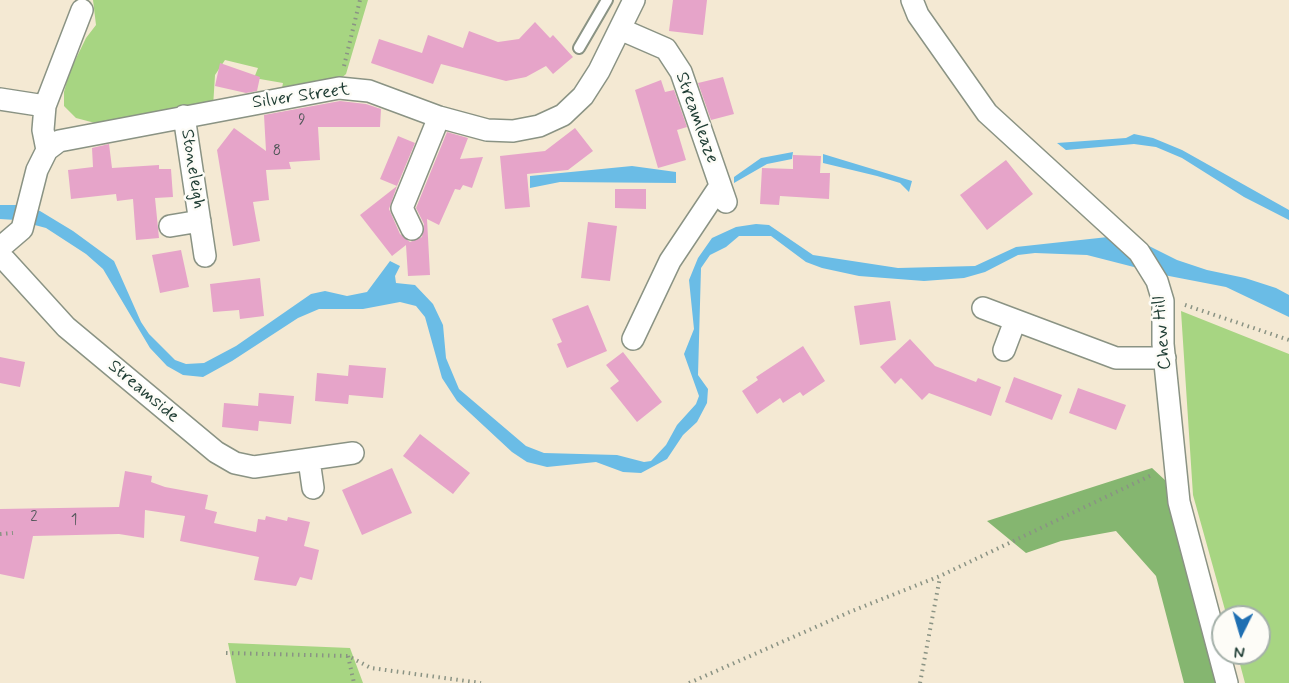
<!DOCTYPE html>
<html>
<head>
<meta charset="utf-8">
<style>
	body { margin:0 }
	#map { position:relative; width:1289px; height:683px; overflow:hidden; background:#f4e9d3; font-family:Mynerve,sans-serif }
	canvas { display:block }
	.north { position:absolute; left:1211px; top:605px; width:60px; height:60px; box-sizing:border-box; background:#fdfcf7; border:2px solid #a4b0a9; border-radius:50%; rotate:185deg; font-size:16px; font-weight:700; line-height:24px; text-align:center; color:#1f3d34 }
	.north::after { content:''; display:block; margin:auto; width:21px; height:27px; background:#1f6fb2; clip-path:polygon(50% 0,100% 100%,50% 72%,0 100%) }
</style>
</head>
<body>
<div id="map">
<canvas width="1289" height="683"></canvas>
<div class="north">N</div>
</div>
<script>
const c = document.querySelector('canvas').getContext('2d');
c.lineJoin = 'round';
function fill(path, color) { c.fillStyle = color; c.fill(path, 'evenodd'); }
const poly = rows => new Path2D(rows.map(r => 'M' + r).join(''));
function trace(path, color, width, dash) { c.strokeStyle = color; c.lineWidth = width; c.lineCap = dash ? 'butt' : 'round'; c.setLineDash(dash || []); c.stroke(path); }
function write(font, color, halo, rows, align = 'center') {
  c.font = font + ' Mynerve,sans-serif'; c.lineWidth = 5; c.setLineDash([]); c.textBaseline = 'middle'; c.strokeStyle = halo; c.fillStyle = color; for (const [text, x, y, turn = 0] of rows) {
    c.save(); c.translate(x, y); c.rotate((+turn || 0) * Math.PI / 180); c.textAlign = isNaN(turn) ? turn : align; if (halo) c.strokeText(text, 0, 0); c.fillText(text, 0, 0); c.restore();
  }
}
fill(poly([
	[93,0,368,0,346,74,338,81,281,93,283,83,254,78,258,68,225,60,215,75,213,107,95,123,76,118,64,106,64,92,69,73,86,38,96,25],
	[1181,311,1289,354,1289,683,1245,683,1237,653,1259,653,1259,617,1227,617,1193,495],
	[228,643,350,648,363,683,236,683]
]), '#a7d582');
fill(poly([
	[1152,468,1166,481,1217,683,1184,683,1156,576,1116,531,1061,541,1026,553,987,521]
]), '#85b670');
fill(poly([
	[1134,134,1153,138,1182,150,1289,210,1289,220,1244,197,1182,158,1156,147,1134,144,1066,150,1057,143,1126,138],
	[793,152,792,159,767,164,734,183,734,177,761,158],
	[823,154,912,181,909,192,900,183,877,176,823,163],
	[632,166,676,172,676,183,560,182,530,188,530,176],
	[0,205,18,205,40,211,73,231,114,261,141,322,149,334,175,360,186,364,204,363,236,346,311,294,325,291,347,296,367,292,390,261,400,266,395,276,396,283,415,285,433,304,443,325,446,358,459,389,526,446,544,453,617,455,644,462,651,461,666,445,677,425,696,404,699,396,684,354,694,329,689,280,698,258,712,238,736,227,756,224,769,225,813,255,898,268,975,266,1016,247,1108,237,1141,242,1177,260,1207,270,1245,278,1276,288,1289,295,1289,317,1226,287,1169,276,1087,255,1035,253,1018,255,985,272,964,278,924,281,859,276,822,268,806,262,771,236,739,236,726,247,710,255,701,268,698,375,708,389,707,403,697,422,683,435,667,459,641,473,623,472,596,462,547,467,527,462,512,452,457,401,442,378,425,317,416,306,400,302,363,309,319,309,298,318,232,361,203,377,183,375,167,366,150,348,103,269,86,254,46,228,16,220,0,219]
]), '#6abce6');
fill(poly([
	[673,0,707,0,703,35,669,31],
	[535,22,550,38,553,35,573,57,553,74,546,66,526,77,506,81,441,64,433,84,371,63,379,39,422,53,428,35,463,48,469,31,498,42,519,39],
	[220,63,260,77,257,91,246,93,215,86],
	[723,77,734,114,711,120,698,83],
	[661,80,665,92,674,90,687,127,677,130,686,160,658,168,635,90],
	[340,101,366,104,381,109,380,127,318,127,320,160,289,162,291,169,266,170,269,200,253,202,260,241,233,246,217,150,234,128,266,151,264,115],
	[575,128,593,151,568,170,527,174,530,207,505,209,500,156,545,151],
	[447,132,468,138,460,159,483,157,472,188,463,185,460,190,455,189,439,225,427,219,430,275,408,276,406,245,392,256,360,215,397,186,389,209,400,234,410,242,422,237,424,224,416,208],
	[398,136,415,143,397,186,380,179],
	[109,144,112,168,159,165,159,169,171,169,173,197,155,198,159,238,136,240,133,199,117,201,116,194,71,199,68,170,93,167,92,148],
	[793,155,821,156,820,173,830,173,829,199,780,196,779,205,760,204,762,168,793,169],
	[1006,160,1033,194,987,230,960,195],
	[615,189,646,189,646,209,615,208],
	[588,222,617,226,610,281,581,278],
	[181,250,189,287,160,293,152,255],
	[260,278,264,316,240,319,239,310,213,312,210,284],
	[890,301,896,340,860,345,854,306],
	[588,305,607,351,567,368,557,344,562,342,552,319],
	[910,339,935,366,976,382,978,378,1001,387,991,416,929,393,922,400,901,378,895,384,880,367],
	[803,346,825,381,803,396,800,392,783,403,780,398,757,414,742,391,758,380,756,377],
	[623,352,662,402,637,422,610,388,619,381,606,365],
	[0,357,25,362,20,387,0,383],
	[349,365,386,368,383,398,349,395,348,404,315,401,317,373,348,376],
	[1014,377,1062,395,1052,420,1005,402],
	[1078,388,1126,405,1116,430,1069,413],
	[259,393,294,396,291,424,259,421,258,431,222,427,224,403,258,406],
	[420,434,470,473,453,494,403,456],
	[392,468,412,513,362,535,342,490],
	[125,471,152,476,151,482,165,487,208,495,205,509,217,512,214,523,256,532,258,519,265,520,266,516,287,521,288,517,310,522,304,546,319,550,312,580,300,577,296,586,254,580,259,557,180,541,185,516,145,510,144,538,119,534,33,536,24,579,0,574,0,509,119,507]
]), '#e6a4c9');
const service = poly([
	[579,48,607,0]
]);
const minor = poly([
	[912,0,918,15,987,113,1139,252,1157,281,1163,301,1163,344,1179,502,1227,683],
	[620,29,666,49,681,72,726,202],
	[0,99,45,106],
	[184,116,205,256],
	[47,150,43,130,45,106,82,10],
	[170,226,200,221],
	[412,229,402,208,439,117],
	[1,247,22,229,37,170,47,150,59,141,339,88,369,91,439,117,487,130,513,131,539,126,563,115,583,96,599,71,634,0],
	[5,260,66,327,216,452,235,463,254,467,353,453],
	[983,308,1116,358,1165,358],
	[633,339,670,261,720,186],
	[1004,350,1015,321],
	[309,460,313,488]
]);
trace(service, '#8a9384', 14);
trace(minor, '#8a9384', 24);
trace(poly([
	[344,66,360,0],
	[1185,305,1289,340],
	[0,534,13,533],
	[226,653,348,656,371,668,481,683],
	[348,656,354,683],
	[689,683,852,611,940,576,1154,474],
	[920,683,940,577]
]), '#8a9384', 4, [1.5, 4.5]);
trace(service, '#fff', 10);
trace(minor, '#fff', 21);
write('15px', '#515759', null, [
	["9",302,121],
	["8",277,152],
	["2",34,518],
	["1",74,521]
]);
write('18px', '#1f3d34', '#fdfcf7', [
	["Silver Street",301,97,-8],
	["Streamleaze",696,118,70],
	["Stoneleigh",192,169,81],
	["Chew Hill",1163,333,-95],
	["Streamside",143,392,40]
]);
</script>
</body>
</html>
